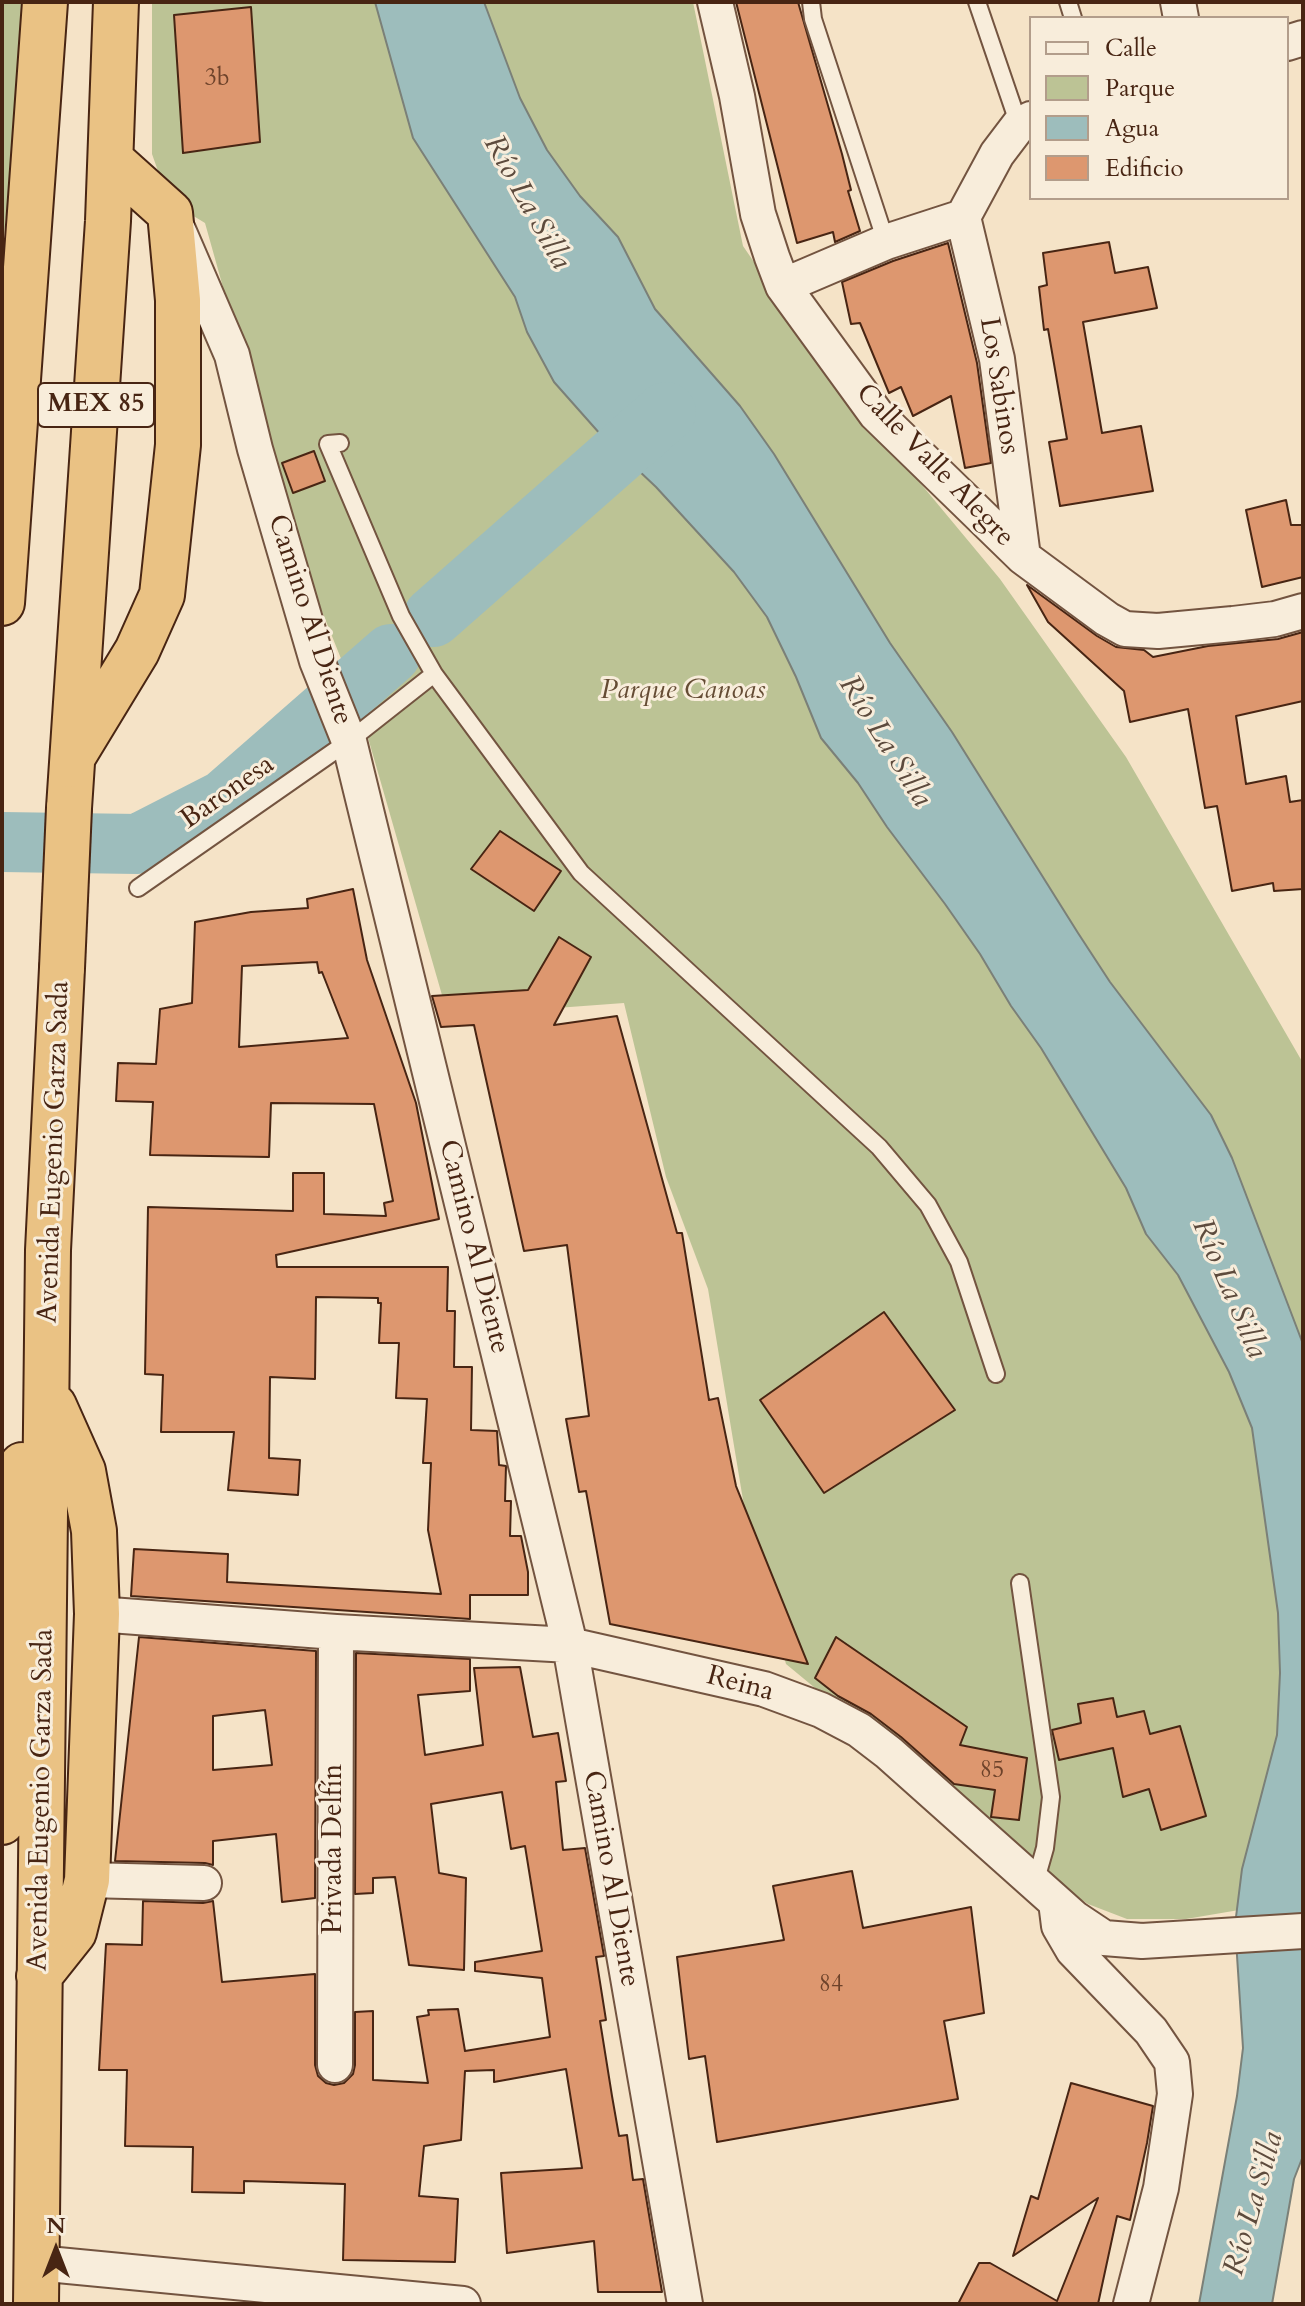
<!DOCTYPE html>
<html>
<head>
<meta charset="utf-8">
<style>
	body { margin:0 }
	#map { position:relative; width:1305px; height:2306px; overflow:hidden; background:#f5e3c7; font-family:Cardo,serif }
	canvas { display:block }
	.frame { position:absolute; inset:0; border:4px solid #482513; pointer-events:none }
	.legend { position:absolute; left:1029px; top:16px; width:260px; height:184px; box-sizing:border-box; background:#f8eddb; border:2px solid #b29d8b; margin:0; padding:10px 14px; list-style:none; font-size:24px; color:#482513 }
	.legend li { display:flex; align-items:center; gap:16px; height:40px }
	.legend b { width:40px; border:2px solid #b29d8b }
	.north { position:absolute; left:16px; top:2210px; width:80px; height:80px; -webkit-text-stroke:6px #f8eddb; paint-order:stroke; rotate:0deg; font-size:22px; font-weight:700; line-height:32px; text-align:center; color:#482513 }
	.north::after { content:''; display:block; margin:auto; width:28px; height:36px; background:#482513; clip-path:polygon(50% 0,100% 100%,50% 72%,0 100%) }
</style>
</head>
<body>
<div id="map">
<canvas width="1305" height="2306"></canvas>
<div class="frame"></div>
<ul class="legend">
<li><b style="height:10px;background:#f8eddb"></b>Calle</li>
<li><b style="height:22px;background:#bcc395"></b>Parque</li>
<li><b style="height:22px;background:#9dbdbc"></b>Agua</li>
<li><b style="height:22px;background:#dd976f"></b>Edificio</li>
</ul>
<div class="north">N</div>
</div>
<script>
const c = document.querySelector('canvas').getContext('2d');
c.lineJoin = 'round';
function fill(path, color) { c.fillStyle = color; c.fill(path, 'evenodd'); }
const poly = rows => new Path2D(rows.map(r => 'M' + r).join(''));
function trace(path, color, width, dash) { c.strokeStyle = color; c.lineWidth = width; c.lineCap = dash ? 'butt' : 'round'; c.setLineDash(dash || []); c.stroke(path); }
function write(font, color, halo, rows, align = 'center') {
  c.font = font + ' Cardo,serif'; c.lineWidth = 6; c.setLineDash([]); c.textBaseline = 'middle'; c.strokeStyle = halo; c.fillStyle = color; for (const [text, x, y, turn = 0] of rows) {
    c.save(); c.translate(x, y); c.rotate((+turn || 0) * Math.PI / 180); c.textAlign = isNaN(turn) ? turn : align; if (halo) c.strokeText(text, 0, 0); c.fillText(text, 0, 0); c.restore();
  }
}
fill(poly([
	[2,2,21,2,18,102,2,255],
	[152,2,693,2,743,246,837,383,1000,579,1126,757,1303,1063,1303,1908,1239,1910,1186,1919,1127,1919,1088,1904,1021,1858,786,1664,745,1512,708,1289,666,1177,624,1003,448,1016,356,696,295,544,205,223,182,209,164,188,152,154]
]), '#bcc395');
const water = poly([
	[375,2,484,2,520,98,547,150,580,196,618,237,655,309,740,406,774,454,890,643,952,732,1078,933,1110,982,1211,1115,1232,1158,1303,1344,1303,2156,1294,2179,1272,2304,1199,2304,1237,2096,1243,2048,1235,1925,1242,1869,1277,1735,1280,1673,1278,1613,1252,1428,1229,1372,1178,1275,1146,1234,1126,1188,1041,1048,1011,1006,980,954,945,904,887,827,858,783,821,738,796,677,767,617,734,572,656,487,601,435,554,382,527,332,515,297,413,138,375,2]
]);
fill(water, '#9dbdbc');
trace(water, '#7b8078', 2);
trace(poly([
	[433,617,666,412],
	[2,842,138,844,224,800,391,654]
]), '#9dbdbc', 60);
const building = poly([
	[736,2,798,2,842,154,851,190,848,191,860,231,835,242,833,232,797,243,736,2],
	[251,7,260,142,183,153,174,15,251,7],
	[1109,242,1115,273,1148,267,1157,308,1083,322,1102,433,1141,426,1153,491,1060,506,1049,442,1067,439,1048,329,1044,330,1039,287,1047,285,1043,253,1109,242],
	[948,243,977,363,991,463,965,468,951,396,913,416,901,387,889,393,860,323,851,324,842,282,893,261,948,243],
	[314,451,325,481,293,493,282,463,314,451],
	[1286,500,1291,525,1303,525,1303,577,1262,587,1246,510,1286,500],
	[1027,585,1097,636,1116,647,1144,650,1153,657,1208,646,1278,639,1303,632,1303,701,1236,716,1246,784,1286,776,1290,802,1303,800,1303,889,1274,891,1273,883,1232,891,1217,806,1205,808,1188,709,1130,722,1124,691,1048,622,1027,585],
	[500,831,561,871,534,911,471,869,500,831],
	[353,889,367,960,416,1103,439,1219,276,1255,277,1267,448,1267,447,1311,455,1311,454,1367,472,1367,471,1430,497,1431,499,1465,506,1466,505,1501,511,1501,510,1536,521,1536,528,1572,528,1595,470,1595,470,1619,131,1596,134,1549,228,1554,227,1582,441,1594,428,1530,431,1463,423,1463,427,1399,396,1398,399,1343,379,1343,381,1303,378,1303,378,1298,316,1297,315,1379,270,1377,269,1458,300,1460,298,1495,228,1490,234,1432,161,1432,163,1375,145,1374,148,1207,293,1211,293,1173,324,1173,324,1214,386,1216,384,1203,393,1201,374,1104,271,1103,269,1157,150,1155,153,1102,116,1101,118,1063,156,1064,160,1009,192,1003,195,922,251,912,308,908,307,899,353,889],
	[317,962,319,973,322,972,348,1038,239,1047,242,966,317,962],
	[559,937,591,957,554,1025,617,1016,677,1233,682,1233,709,1400,718,1398,736,1486,808,1664,610,1624,586,1491,579,1492,566,1419,589,1416,567,1245,524,1251,474,1025,441,1027,432,996,528,990,559,937],
	[884,1312,955,1410,824,1493,760,1400,884,1312],
	[139,1637,316,1651,315,1898,282,1902,276,1834,213,1841,213,1865,205,1863,115,1861,139,1637],
	[265,1710,272,1765,213,1770,213,1716,265,1710],
	[836,1637,967,1727,960,1745,1027,1758,1019,1820,991,1817,995,1790,954,1784,901,1737,871,1714,838,1696,815,1678,836,1637],
	[356,1653,470,1659,470,1691,418,1695,425,1755,483,1745,474,1668,520,1667,533,1737,558,1733,566,1781,556,1782,563,1850,585,1848,604,1956,596,1957,606,2020,600,2021,612,2096,619,2136,627,2135,633,2180,643,2179,662,2292,598,2292,594,2241,507,2253,501,2173,582,2168,566,2069,494,2082,494,2070,465,2071,461,2140,424,2146,419,2196,458,2199,455,2262,343,2260,345,2184,244,2181,244,2193,192,2192,193,2147,125,2146,127,2070,99,2070,106,1944,142,1945,143,1901,203,1903,213,1901,222,1982,315,1974,315,2065,318,2076,326,2083,334,2085,344,2083,353,2074,355,2065,355,2012,373,2011,373,2080,428,2083,417,2017,429,2015,428,2010,458,2009,465,2051,550,2037,542,1978,475,1971,475,1962,542,1951,525,1846,511,1849,502,1792,431,1804,439,1873,466,1878,464,1970,409,1965,395,1877,373,1878,373,1893,355,1894,356,1653],
	[1113,1698,1117,1717,1144,1711,1150,1734,1180,1726,1206,1816,1161,1830,1149,1789,1123,1797,1113,1748,1059,1760,1052,1730,1081,1723,1078,1704,1113,1698],
	[852,1871,863,1928,971,1907,984,2013,944,2021,958,2099,717,2142,705,2056,689,2059,677,1957,784,1940,773,1886,852,1871],
	[1071,2083,1153,2106,1147,2143,1130,2220,1117,2216,1098,2304,958,2304,979,2263,990,2263,1057,2301,1098,2198,1013,2256,1031,2196,1038,2199,1071,2083]
]);
fill(building, '#dd976f');
trace(building, '#482513', 2);
const service = poly([
	[811,2,813,19,886,242],
	[977,2,1019,125],
	[1068,2,1073,18],
	[340,443,328,444,401,616,434,674,581,873,879,1147,928,1205,959,1262,996,1374],
	[138,888,349,741,434,674],
	[1020,1583,1051,1797,1045,1848,1035,1883]
]);
const minor = poly([
	[715,2,737,96,758,214,772,257,783,286,876,414,1023,557,1107,619,1125,629,1158,631,1233,624,1275,619,1303,611],
	[1178,2,1181,18],
	[1287,43,1303,38],
	[963,217,997,359,1023,557],
	[178,230,232,355,255,449,317,661,349,741,570,1645,685,2304],
	[783,286,886,242,963,217,997,154,1019,125,1031,119],
	[97,1614,336,1632,570,1645,764,1689,821,1710,859,1730,889,1753,1074,1918,1104,1938,1142,1941,1303,1931],
	[87,1880,204,1883],
	[1056,1902,1059,1926,1073,1950,1151,2031,1172,2062,1175,2094,1161,2188,1131,2304],
	[335,2065,336,1632],
	[37,2263,463,2304]
]);
const trunk = poly([
	[2,603,45,2],
	[75,753,137,651,162,595,178,445,178,300,170,213,111,160],
	[69,808,108,221,116,2],
	[2,1822,9,1575,22,1465],
	[39,1976,74,1932,87,1880,97,1614,94,1531,83,1471,54,1406],
	[36,2304,48,1250,62,968]
]);
trace(service, '#735440', 20);
trace(minor, '#735440', 38);
trace(trunk, '#482513', 48);
trace(service, '#f8eddb', 16);
trace(minor, '#f8eddb', 34);
trace(trunk, '#eac284', 44);
const trunkBridge = poly([
	[62,968,69,808]
]);
trace(trunkBridge, '#482513', 48, []);
trace(trunkBridge, '#eac284', 44);
write('24px', '#6d422a', null, [
	["3b",217,79],
	["85",992,1771],
	["84",831,1985]
]);
for (const [x, y, w] of [
	[96,405,116]
]) { const box = new Path2D(); box.roundRect(x - w / 2, y - 22, w, 44, 6); c.fillStyle = '#f8eddb'; c.fill(box); trace(box, '#482513', 2); }
write('bold 26px', '#482513', null, [
	["MEX 85",96,405]
]);
write('28px', '#482513', '#f8eddb', [
	["Los Sabinos",998,386,81],
	["Calle Valle Alegre",934,466,46],
	["Camino Al Diente",309,620,72],
	["Baronesa",228,793,-35],
	["Avenida Eugenio Garza Sada",55,1152,-88],
	["Camino Al Diente",473,1247,76],
	["Reina",740,1685,15],
	["Avenida Eugenio Garza Sada",42,1800,-89],
	["Privada Delfín",335,1849,-90],
	["Camino Al Diente",610,1879,80]
]);
write('italic 28px', '#654c34', '#f8eddb', [
	["Parque Canoas",683,692]
]);
write('italic 30px', '#5d4b3d', '#f8eddb', [
	["Río La Silla",526,203,61],
	["Río La Silla",884,742,58],
	["Río La Silla",1228,1289,67],
	["Río La Silla",1255,2204,-74]
]);
</script>
</body>
</html>
